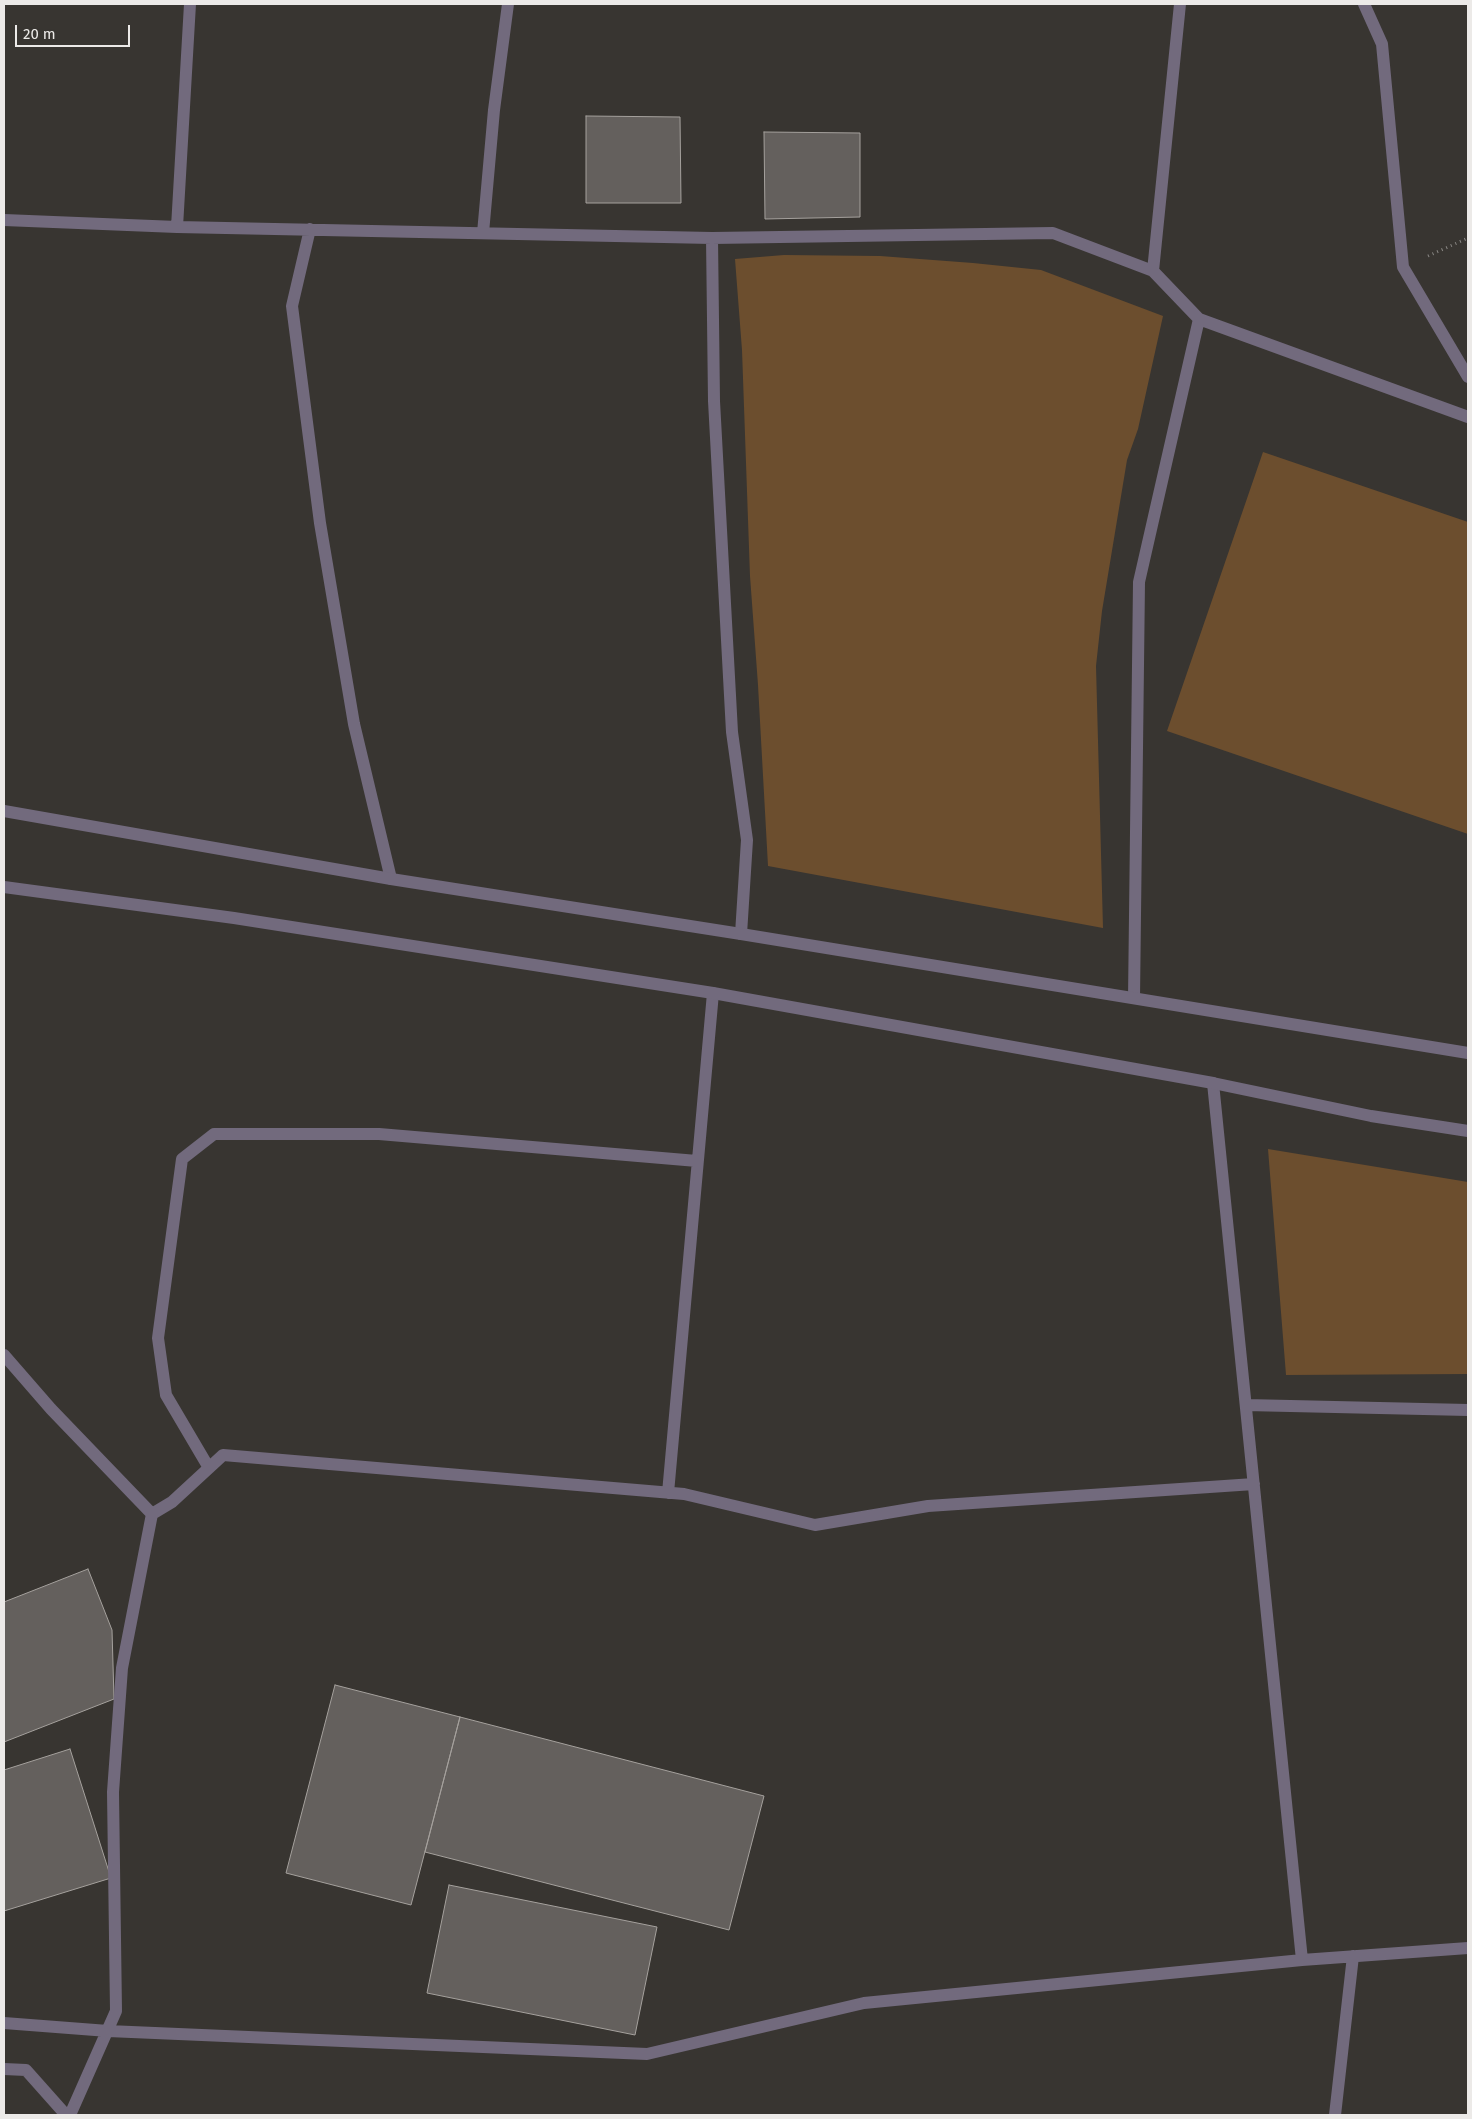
<!DOCTYPE html>
<html>
<head>
<meta charset="utf-8">
<style>
	body { margin:0 }
	#map { position:relative; width:1472px; height:2119px; overflow:hidden; background:#383531; font-family:"Fira Sans",sans-serif }
	canvas { display:block }
	.frame { position:absolute; inset:0; border:5px solid #eceae8; pointer-events:none }
	.scale { position:absolute; left:15px; top:25px; width:115px; height:22px; box-sizing:border-box; border:2px solid #eceae8; border-top:0; padding-left:6px; font-size:15px; line-height:18px; white-space:nowrap; color:#eceae8; -webkit-text-stroke:4px #383531; paint-order:stroke }
</style>
</head>
<body>
<div id="map">
<canvas width="1472" height="2119"></canvas>
<div class="frame"></div>
<div class="scale">20 m</div>
</div>
<script>
const c = document.querySelector('canvas').getContext('2d');
c.lineJoin = 'round';
function fill(path, color) { c.fillStyle = color; c.fill(path, 'evenodd'); }
const poly = rows => new Path2D(rows.map(r => 'M' + r).join(''));
function trace(path, color, width, dash) { c.strokeStyle = color; c.lineWidth = width; c.lineCap = dash ? 'butt' : 'round'; c.setLineDash(dash || []); c.stroke(path); }
fill(poly([
	[784,255,880,256,973,263,1041,270,1163,316,1138,429,1127,460,1102,611,1096,666,1103,928,768,866,758,685,750,576,742,350,735,259],
	[1263,452,1468,522,1468,834,1167,731],
	[1268,1149,1468,1182,1468,1374,1286,1375]
]), '#6c4e2e');
const building = poly([
	[586,116,680,117,681,203,586,203,586,116],
	[764,132,860,133,860,217,765,219,764,132],
	[88,1569,112,1630,114,1699,4,1742,4,1602,88,1569],
	[335,1685,460,1717,411,1905,286,1873,335,1685],
	[460,1717,764,1796,729,1930,425,1852,460,1717],
	[70,1749,111,1878,4,1911,4,1770,70,1749],
	[449,1885,657,1927,635,2035,427,1993,449,1885]
]);
fill(building, '#64605d');
trace(building, '#a5a19d', 1);
trace(poly([
	[1428,256,1468,238]
]), '#8a8885', 3, [1, 4]);
trace(poly([
	[1364,4,1382,44,1403,267,1468,377],
	[4,220,177,227,712,238,1053,233,1153,271,1199,319,1468,417],
	[177,227,190,4],
	[310,229,292,306,320,523,354,724,391,879],
	[483,233,494,110,508,4],
	[712,238,714,401,732,732,747,840,741,934],
	[1153,271,1180,4],
	[1134,998,1139,582,1199,319],
	[1213,1083,1302,1960],
	[4,1355,51,1409,152,1514],
	[1246,1405,1468,1410],
	[209,1468,166,1395,158,1338,182,1159,214,1134,379,1134,697,1161],
	[668,1493,713,993],
	[4,2023,108,2031,647,2054,864,2003,1302,1960,1468,1948],
	[4,2069,26,2070,66,2115],
	[70,2115,116,2011,113,1792,122,1668,152,1514,172,1502,223,1455,684,1494,815,1525,928,1506,1254,1484],
	[1335,2115,1353,1956]
]), '#726a7d', 12);
trace(poly([
	[4,811,391,879,741,934,1468,1053],
	[4,887,234,918,713,993,1213,1083,1371,1116,1468,1131]
]), '#726a7d', 12);
</script>
</body>
</html>
